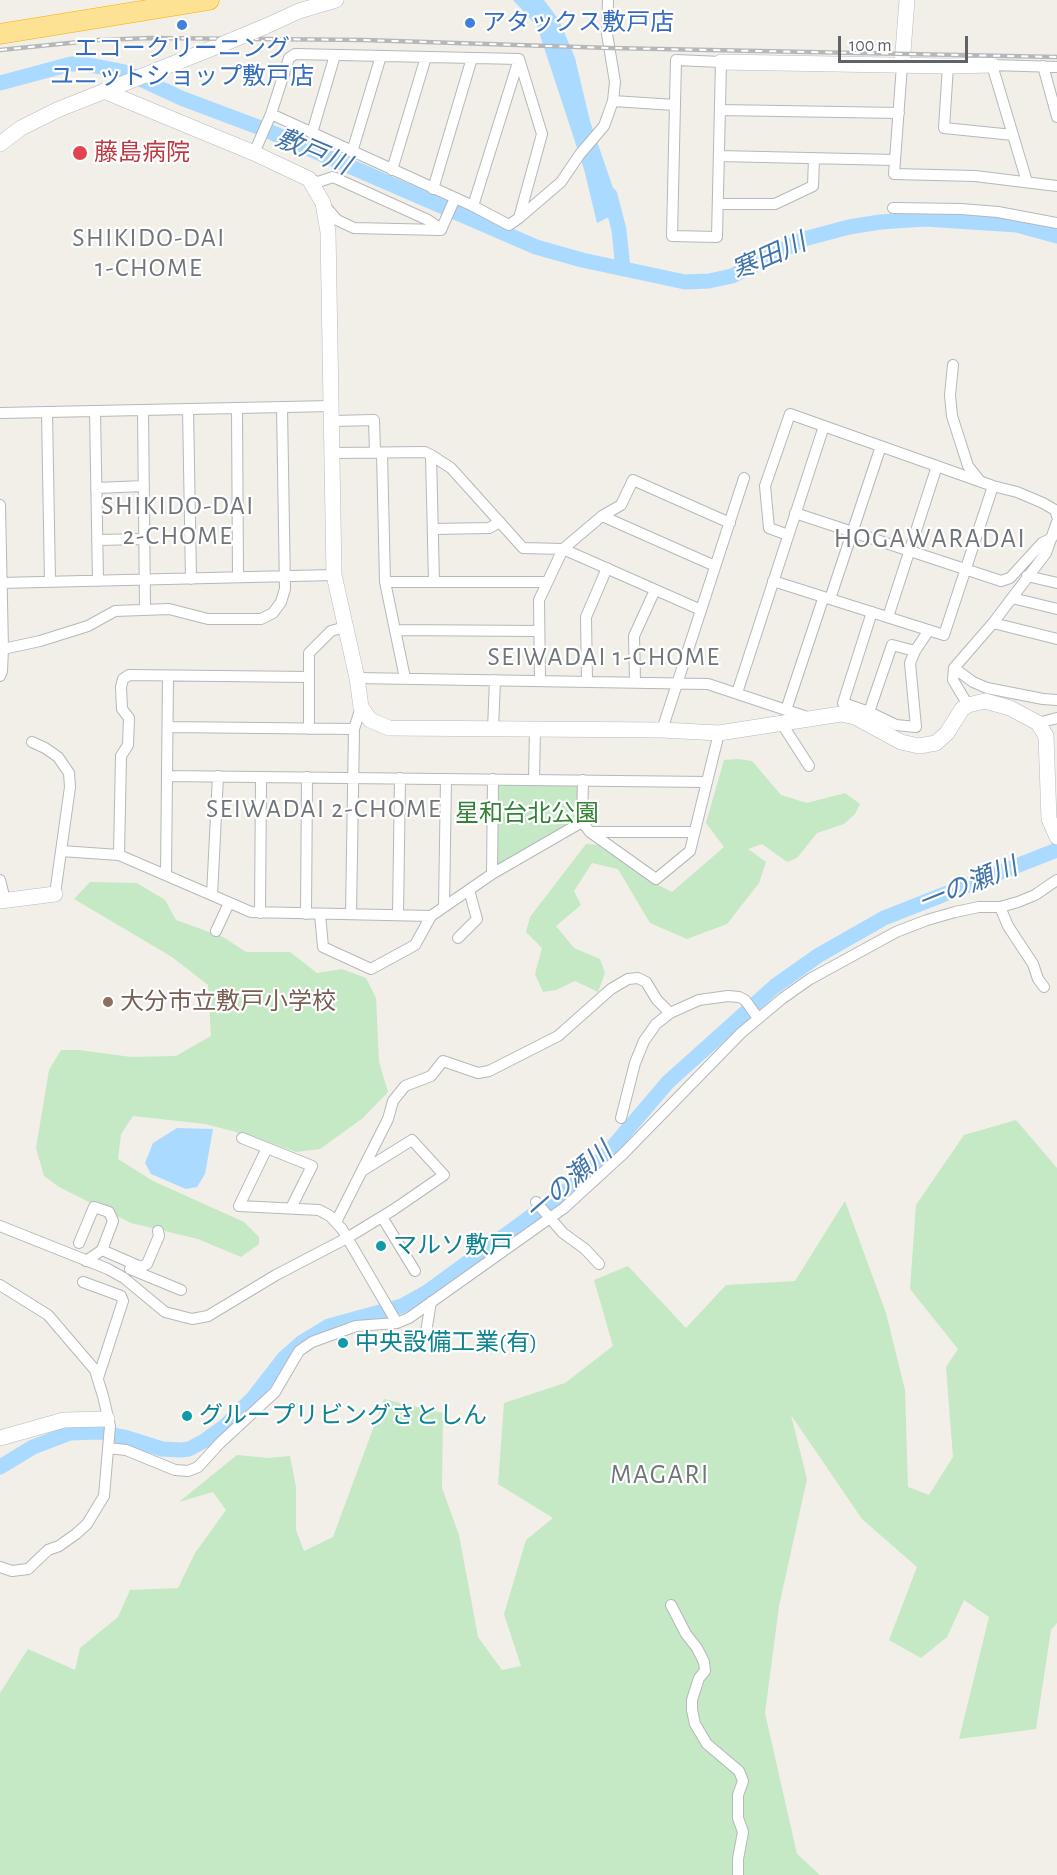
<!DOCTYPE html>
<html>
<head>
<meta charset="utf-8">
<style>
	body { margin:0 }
	#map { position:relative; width:1057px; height:1875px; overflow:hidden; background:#f1efe8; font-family:"Alegreya Sans",sans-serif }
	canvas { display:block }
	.scale { position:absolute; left:838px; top:36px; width:130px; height:27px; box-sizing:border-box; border:3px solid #5f6368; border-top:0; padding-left:8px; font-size:18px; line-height:21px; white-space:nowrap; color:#5f6368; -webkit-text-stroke:4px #fff; paint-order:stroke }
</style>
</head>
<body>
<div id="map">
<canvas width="1057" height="1875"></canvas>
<div class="scale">100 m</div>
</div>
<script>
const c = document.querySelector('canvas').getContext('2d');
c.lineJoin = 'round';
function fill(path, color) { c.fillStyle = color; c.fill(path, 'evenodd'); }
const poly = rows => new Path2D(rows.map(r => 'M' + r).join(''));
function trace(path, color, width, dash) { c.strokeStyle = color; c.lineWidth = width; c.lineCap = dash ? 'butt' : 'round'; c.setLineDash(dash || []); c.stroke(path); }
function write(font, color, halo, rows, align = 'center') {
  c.font = font + ' "Alegreya Sans","Noto Sans JP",sans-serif'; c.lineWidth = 4.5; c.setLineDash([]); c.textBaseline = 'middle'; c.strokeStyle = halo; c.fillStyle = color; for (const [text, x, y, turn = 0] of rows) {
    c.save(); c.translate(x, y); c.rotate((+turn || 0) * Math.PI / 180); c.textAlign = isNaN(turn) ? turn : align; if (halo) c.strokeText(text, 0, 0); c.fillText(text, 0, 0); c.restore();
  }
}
fill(poly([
	[738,759,752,761,781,795,807,803,845,793,860,804,855,814,844,824,817,833,797,858,787,862,762,844,748,849,766,862,759,883,727,924,687,939,650,923,618,869,592,863,574,891,581,905,556,926,574,948,600,959,605,973,598,992,575,981,556,990,543,992,535,974,542,948,526,932,530,917,586,844,598,845,647,879,672,892,724,847,706,823,724,760],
	[499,783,575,784,579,787,578,818,499,865,496,864,496,786],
	[90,882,137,883,165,900,176,920,223,937,246,952,290,952,317,973,342,969,366,978,376,998,379,1062,388,1092,363,1118,320,1149,296,1152,252,1136,205,1124,133,1116,121,1134,118,1159,153,1181,244,1222,259,1237,259,1244,241,1257,198,1239,131,1223,59,1187,44,1176,36,1148,49,1070,61,1050,79,1050,131,1057,176,1056,211,1036,208,985,172,957,74,899],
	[1016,1120,1057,1168,1057,1623,1051,1630,1036,1729,959,1739,989,1617,964,1600,947,1637,921,1658,889,1640,917,1567,862,1519,791,1415,807,1479,779,1606,765,1713,797,1854,820,1875,0,1875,0,1693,28,1649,75,1670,80,1648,118,1617,130,1590,178,1588,195,1553,226,1510,213,1492,179,1502,237,1455,269,1458,290,1456,296,1487,296,1530,304,1551,333,1537,384,1399,443,1413,442,1488,459,1535,478,1637,502,1670,521,1666,504,1614,526,1540,553,1518,498,1484,504,1403,565,1383,613,1346,594,1280,628,1266,686,1328,726,1285,795,1281,845,1201,886,1313,905,1390,908,1487,929,1495,953,1457,946,1367,958,1349,910,1289,916,1205,964,1135]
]), '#c5e8c5');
fill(poly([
	[513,0,544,0,559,20,575,58,590,121,621,211,597,223,584,169,537,26],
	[177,1128,213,1129,205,1174,197,1187,186,1189,151,1174,145,1163,153,1143]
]), '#aadaff');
trace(poly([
	[0,83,71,64,85,64,125,72,181,98,266,130,536,247,582,260,685,282,709,281,732,276,804,239,849,227,880,222,925,219,1017,225,1057,236],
	[610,195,619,230,623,269],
	[0,1467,33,1447,70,1433,99,1432,124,1437,162,1449,181,1450,189,1449,204,1441,225,1426,253,1398,284,1358,301,1343,329,1326,402,1306,427,1292,574,1185,604,1157,668,1082,775,986,819,955,884,918,1057,850]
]), '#aadaff', 15);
const street = poly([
	[676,60,721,62,717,237,672,236,676,60],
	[902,65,894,174,975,176,1057,186],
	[948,66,944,128,1013,135],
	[1043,66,1057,117],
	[613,101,675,105],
	[720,110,899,113],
	[271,114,473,206,509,225,519,218,542,134,519,59],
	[312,133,335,55],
	[352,152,381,56],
	[254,153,271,114,289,58,295,54,519,59],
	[719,156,895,160],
	[392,170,426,57],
	[309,179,318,182,333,177,428,220,441,229],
	[1027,182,992,65,1057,67],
	[433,189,472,58],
	[718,204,775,204,813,186,814,158],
	[325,206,337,220,354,228,441,230,455,198],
	[473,206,519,59],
	[893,208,961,209,998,212,1057,223],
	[519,218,561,182,580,154,604,126,613,101,615,82,607,34,608,0],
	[953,365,950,395,952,416,968,466,980,481],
	[237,408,238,577],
	[188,409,191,579],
	[143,410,145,608],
	[95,411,98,581],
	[47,412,50,582],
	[0,413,332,406],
	[333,421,374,420,375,452],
	[333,453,425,452,431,455,451,468,523,548,563,549,602,516,621,505,633,480,730,523],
	[382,453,385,582,405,678],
	[431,455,434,582],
	[96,488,144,486],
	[0,505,3,649,2,671,0,676],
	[795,513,1001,581,1010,578,1042,543,1052,538],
	[602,516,715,566],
	[433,529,489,528,500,522],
	[788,535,769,528,765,486,790,414,993,486,1017,492,1043,503,1055,510,1057,516],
	[97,540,144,539],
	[1027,576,1057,583],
	[773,581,944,635,993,486],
	[385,582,546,582],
	[0,583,334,575],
	[1012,598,1057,609],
	[830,599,881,446],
	[872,612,843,703,869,712,896,725,916,727,910,663,915,651,929,630],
	[888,617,937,466],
	[993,623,1057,639],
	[395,630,539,631],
	[3,649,40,641,88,626,115,611,169,609,208,619,261,619,273,613,281,602,285,589,282,407],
	[954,668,973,682,987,688,1043,699,1057,700],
	[357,678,708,684,807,717],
	[540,680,539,600,563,549,701,610],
	[587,681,586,617,607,568],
	[635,681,634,636,655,590],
	[737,693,824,426],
	[968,705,953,680,954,668,993,623,1046,553,1057,522],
	[786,710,822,602],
	[869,712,892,645,915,651],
	[1038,723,1057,718],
	[782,724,809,766],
	[168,727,354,729],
	[309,729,309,653,331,631,345,627],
	[493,729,495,680],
	[662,730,744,478],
	[32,742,45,748,58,757,69,773,70,787,55,894],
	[167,776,707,782],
	[534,780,535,729],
	[583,780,582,822,590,832,656,879,690,851,719,733],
	[590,832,694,832],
	[61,851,119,855,251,912,431,916],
	[119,855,121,756,128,745,129,718,122,709,121,687,123,679,129,675,309,677],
	[492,874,493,779],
	[166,875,168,677],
	[0,880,5,900],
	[212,895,218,776],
	[444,907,446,779],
	[1000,907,1008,926,1033,964,1038,979,1044,987],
	[260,913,261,777],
	[306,914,307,777],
	[320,914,323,947,371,969,415,945,431,916,492,874,582,822],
	[351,914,354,729,361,707],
	[398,915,400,778],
	[216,931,229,903],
	[458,938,477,919,469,890],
	[621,1118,635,1063,644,1041,656,1024,670,1013,699,1000,728,996,739,997,745,1000,758,1018],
	[242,1138,312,1166,291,1208],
	[267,1148,239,1206,319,1210,330,1216,342,1229,397,1323],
	[536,1202,563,1233,585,1249,599,1264],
	[382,1217,415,1271],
	[336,1222,388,1119,393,1101,405,1086,431,1076,443,1061,478,1073,489,1071,558,1036,611,989,628,979,638,978,646,982,657,1000,670,1013],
	[0,1226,108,1269,124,1278,165,1312,192,1319,208,1316,276,1275,347,1238,393,1210,444,1175,412,1140,362,1171],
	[79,1243,94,1207,109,1212,113,1221,102,1250,86,1261],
	[102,1250,141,1267,147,1264,159,1236,158,1231],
	[130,1269,181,1290],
	[83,1282,121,1296,123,1301,98,1378],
	[0,1285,48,1315,95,1370,103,1396,110,1426,104,1496,87,1524,76,1534,59,1546,48,1550,28,1569,12,1571,0,1567],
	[426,1332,431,1302],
	[108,1448,126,1450,175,1470,188,1471,198,1467,220,1443,275,1392,299,1351,312,1342,356,1326,397,1323,409,1318,564,1208,623,1154,741,1033,783,998,810,979,896,932,927,920,955,912,979,907,1000,907,1018,902,1035,895,1057,880],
	[671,1605,686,1634,697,1648,704,1662,705,1671,699,1678,692,1700,692,1710,695,1724,707,1744,739,1771,743,1781,738,1795,738,1818,743,1832,738,1859,738,1875]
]);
const secondary = poly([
	[264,27,299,11,336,0],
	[721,62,948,66,992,65],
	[902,65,907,0],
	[104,91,254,153,309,179,323,203,328,232,334,575,357,678,361,707,370,720,389,728,662,730,719,733,841,714,855,717,901,742,919,746,936,743,947,733,962,709,968,705,985,701,1010,708,1038,723,1046,736,1049,819,1057,837],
	[0,144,21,128,57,110,223,44],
	[0,901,55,894],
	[0,1438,64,1420,107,1419]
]);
const highway = poly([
	[0,34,209,0]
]);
trace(street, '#b5b8bc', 12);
trace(secondary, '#b6babf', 16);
trace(highway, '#f9ab00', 21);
trace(street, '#fff', 10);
trace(secondary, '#fff', 15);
trace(highway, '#fde293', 20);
const rail = poly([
	[0,50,99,40,150,38,364,40,610,48,1057,57]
]);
trace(rail, '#b6b7b8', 4.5);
trace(rail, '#fff', 2, [7]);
const secondaryBridge = poly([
	[223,44,264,27]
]);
trace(secondaryBridge, '#b6babf', 16, []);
trace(secondaryBridge, '#fff', 15);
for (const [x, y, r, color] of [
	[470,23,6,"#3f7fe0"],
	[182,25,6,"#3f7fe0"],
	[80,153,8,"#e0444e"],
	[108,1002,6,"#8d6e63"],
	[381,1246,6,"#0f9aa8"],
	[343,1343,6,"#0f9aa8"],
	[187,1416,6,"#0f9aa8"]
]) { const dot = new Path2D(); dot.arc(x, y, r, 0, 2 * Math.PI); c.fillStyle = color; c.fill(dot); trace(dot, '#fff', 2); }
write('24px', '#366cbe', '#fff', [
	["アタックス敷戸店",482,23],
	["エコークリーニング",182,49,"center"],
	["ユニットショップ敷戸店",182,77,"center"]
], 'left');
write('24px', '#be3a42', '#fff', [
	["藤島病院",94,153]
], 'left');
write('24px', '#348238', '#fff', [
	["星和台北公園",527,814]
]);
write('24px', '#785e54', '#fff', [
	["大分市立敷戸小学校",120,1002]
], 'left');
write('24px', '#0d838f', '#fff', [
	["マルソ敷戸",393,1246],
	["中央設備工業(有)",355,1343],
	["グループリビングさとしん",199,1416]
], 'left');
write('italic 26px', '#4174aa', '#fff', [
	["敷戸川",313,152,23],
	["寒田川",769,257,-24],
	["一の瀬川",968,885,-22],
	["一の瀬川",569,1182,-41]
]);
c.letterSpacing = '1.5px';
write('26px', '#70757a', '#fff', [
	["SHIKIDO-DAI",149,238],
	["1-CHOME",149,268],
	["SHIKIDO-DAI",178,506],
	["2-CHOME",178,536],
	["SEIWADAI 1-CHOME",604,657],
	["SEIWADAI 2-CHOME",324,809]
]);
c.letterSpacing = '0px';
c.letterSpacing = '1.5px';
write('27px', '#70757a', '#fff', [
	["HOGAWARADAI",930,539],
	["MAGARI",660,1475]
]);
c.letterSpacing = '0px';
</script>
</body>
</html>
